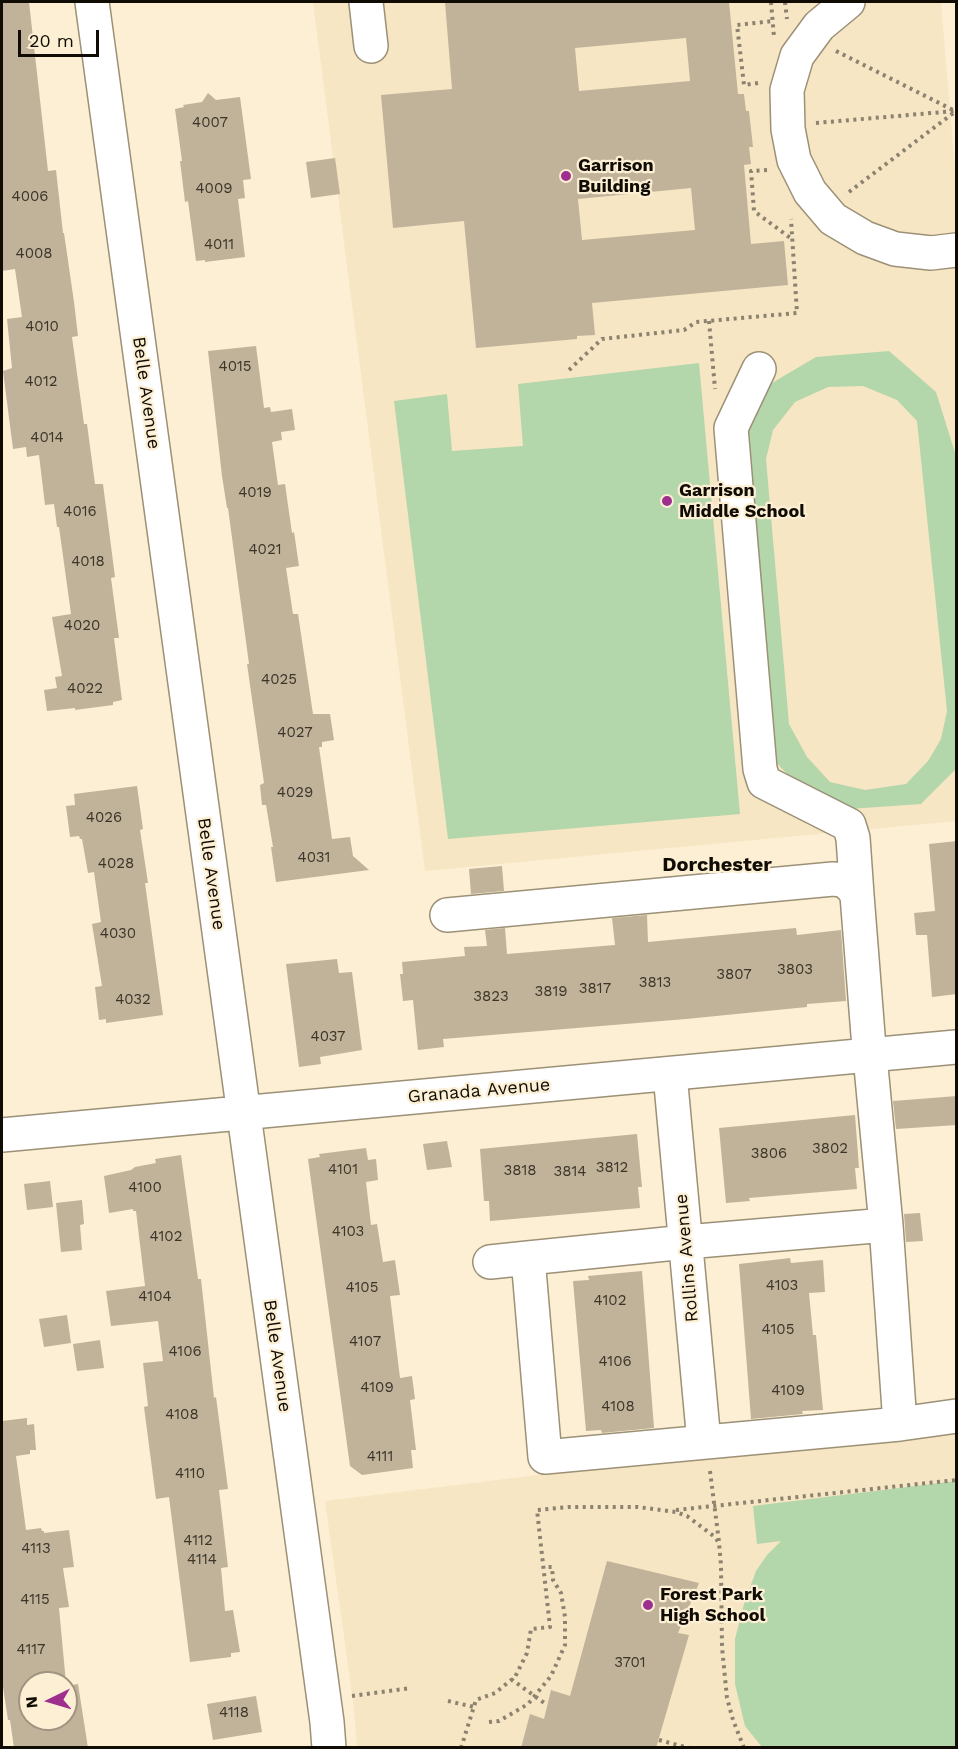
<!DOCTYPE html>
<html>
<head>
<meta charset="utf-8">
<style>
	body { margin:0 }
	#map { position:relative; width:958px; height:1749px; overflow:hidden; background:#fcefd4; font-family:"Work Sans",sans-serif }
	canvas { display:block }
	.frame { position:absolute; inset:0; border:3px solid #100c04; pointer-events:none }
	.north { position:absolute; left:18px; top:1671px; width:60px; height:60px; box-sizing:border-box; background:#fcefd4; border:2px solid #9e9481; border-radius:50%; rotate:265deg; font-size:16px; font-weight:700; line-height:24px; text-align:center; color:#100c04 }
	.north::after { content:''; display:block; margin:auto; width:21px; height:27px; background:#9e2f8e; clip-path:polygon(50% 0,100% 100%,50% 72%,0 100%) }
	.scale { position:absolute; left:18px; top:30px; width:81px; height:27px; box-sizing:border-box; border:3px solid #100c04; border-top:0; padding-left:8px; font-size:18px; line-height:21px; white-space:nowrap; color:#100c04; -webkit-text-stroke:4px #fcefd4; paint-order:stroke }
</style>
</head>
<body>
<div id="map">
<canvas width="958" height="1749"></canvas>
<div class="frame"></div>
<div class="north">N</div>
<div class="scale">20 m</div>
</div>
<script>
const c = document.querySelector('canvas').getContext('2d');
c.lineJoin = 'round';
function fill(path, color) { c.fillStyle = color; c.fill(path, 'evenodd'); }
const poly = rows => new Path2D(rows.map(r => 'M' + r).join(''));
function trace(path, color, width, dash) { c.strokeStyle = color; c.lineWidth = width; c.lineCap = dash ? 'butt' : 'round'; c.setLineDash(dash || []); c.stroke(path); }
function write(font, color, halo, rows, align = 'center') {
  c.font = font + ' "Work Sans",sans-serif'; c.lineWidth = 4.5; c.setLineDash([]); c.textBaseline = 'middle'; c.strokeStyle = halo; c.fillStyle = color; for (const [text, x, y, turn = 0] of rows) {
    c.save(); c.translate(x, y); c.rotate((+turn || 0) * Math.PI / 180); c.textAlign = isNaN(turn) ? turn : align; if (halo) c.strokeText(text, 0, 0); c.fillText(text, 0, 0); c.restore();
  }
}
fill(poly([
	[313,2,941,2,956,182,956,821,425,871],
	[956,1430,956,1747,357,1747,354,1708,325,1501,686,1457]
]), '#f7e6c4');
fill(poly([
	[889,351,936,392,956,456,956,769,921,804,821,811,763,748,737,436,772,383,816,357],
	[863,386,897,400,917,421,947,711,941,739,928,761,906,784,865,790,830,782,807,757,789,724,766,459,773,430,795,402,828,387],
	[699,363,740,814,448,839,394,401,447,394,452,451,523,446,518,384],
	[956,1481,956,1747,762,1747,745,1726,735,1684,735,1639,744,1604,756,1571,767,1555,781,1541,757,1544,753,1506]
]), '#b3d6aa');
fill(poly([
	[2,2,29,2,48,171,56,170,63,233,64,233,74,302,78,336,72,337,84,424,87,424,95,484,103,484,115,577,111,578,119,638,114,638,122,700,113,702,113,705,75,710,75,708,47,711,44,690,57,688,55,677,62,676,52,617,71,614,59,527,57,527,54,504,45,505,39,455,27,457,26,447,13,449,3,371,12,368,7,319,22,317,15,269,2,271,2,51,3,50],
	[445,2,729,2,738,94,744,94,746,111,749,111,753,147,749,147,751,164,744,165,751,244,784,241,788,285,592,303,595,335,577,336,577,339,476,348,464,221,393,228,381,95,452,89],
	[686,38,690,81,579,91,575,48],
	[691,188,695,230,582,240,578,199],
	[208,93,216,100,240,97,251,179,243,180,245,198,238,199,245,257,205,262,205,260,196,261,188,201,185,202,180,161,182,161,175,109,184,107,183,105,202,102],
	[335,158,340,194,311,198,306,162],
	[256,346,264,408,270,407,271,412,292,409,295,430,281,432,282,440,272,442,278,485,285,484,292,533,294,532,299,566,286,568,293,614,298,614,313,714,330,714,334,740,322,742,322,747,319,747,332,839,350,837,353,856,369,870,276,882,271,847,273,847,266,805,262,805,260,785,264,783,247,664,249,664,228,508,227,508,222,476,208,351],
	[137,786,143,829,140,830,148,883,145,883,163,1015,106,1023,106,1019,99,1020,95,987,102,986,92,924,101,922,94,872,88,873,82,839,80,839,79,836,70,837,66,806,75,805,74,794],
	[957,841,957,994,932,997,927,935,916,935,914,913,935,911,929,844],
	[502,866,504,891,471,894,469,869],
	[647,915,648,942,796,928,797,935,841,930,846,1001,807,1004,807,1007,686,1019,443,1039,444,1047,418,1050,413,1000,403,1001,400,974,403,974,402,962,465,956,464,947,487,946,485,930,505,928,507,954,615,945,612,918],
	[337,959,339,973,352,972,362,1050,320,1057,321,1064,299,1067,286,964],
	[957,1096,957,1125,896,1129,893,1101],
	[855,1115,859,1168,855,1168,857,1189,749,1198,750,1201,726,1203,719,1128],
	[637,1134,642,1187,638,1187,640,1208,490,1221,489,1201,484,1201,480,1149],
	[447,1141,452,1167,427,1170,423,1144],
	[366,1148,368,1160,376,1159,378,1180,366,1182,371,1225,377,1224,383,1262,395,1260,400,1295,390,1296,400,1378,412,1376,415,1399,410,1400,416,1450,411,1450,413,1468,362,1475,350,1466,308,1159,320,1157,319,1154],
	[181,1155,198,1279,201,1279,214,1398,216,1397,228,1489,219,1490,228,1567,221,1568,225,1611,233,1610,240,1652,231,1653,231,1657,190,1662,169,1497,156,1499,144,1407,148,1406,143,1363,163,1361,158,1321,111,1326,106,1291,145,1286,136,1211,133,1211,133,1209,109,1213,104,1176,131,1170,135,1167,156,1163,155,1159],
	[50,1181,53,1207,27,1210,24,1184],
	[82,1200,84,1224,80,1225,82,1250,61,1252,56,1203],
	[920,1213,923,1241,906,1242,904,1214],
	[790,1258,791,1263,823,1260,825,1292,809,1293,813,1335,816,1335,823,1410,802,1411,803,1414,751,1419,739,1264],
	[642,1271,654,1428,602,1433,601,1430,586,1431,573,1281,589,1280,588,1276],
	[67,1315,71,1343,44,1347,39,1319],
	[100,1340,104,1368,77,1371,73,1344],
	[27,1418,27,1425,34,1424,36,1450,30,1450,30,1454,16,1456,26,1530,41,1528,42,1531,44,1531,44,1533,69,1530,74,1567,63,1568,69,1607,59,1608,66,1683,30,1683,30,1719,66,1719,66,1686,78,1684,88,1748,14,1748,10,1720,8,1720,2,1680,2,1421],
	[607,1561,699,1583,678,1633,689,1635,656,1748,521,1748,530,1714,544,1719,551,1690,570,1696],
	[256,1696,262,1732,213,1740,207,1704]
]), '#c0b39a');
const minor = poly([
	[92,2,327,1722,329,1748],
	[366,2,371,46],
	[848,2,819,26,797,56,787,90,788,129,794,160,810,192,833,219,865,238,895,249,931,253,956,250],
	[759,369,731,428,760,769,764,782,849,825,853,838,857,895],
	[447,915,833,879,843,880,852,887,857,895,868,1035,886,1225,900,1424],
	[670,1074,704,1442],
	[2,1135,956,1047],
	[886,1225,686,1242,528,1258,545,1457,900,1424,956,1416],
	[490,1262,528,1258]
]);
trace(minor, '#9c9077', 36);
trace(poly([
	[771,2,774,37],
	[785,2,787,19],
	[836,51,955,111],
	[758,83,744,85,737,25,773,21],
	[816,123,955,111],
	[767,170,751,171,754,211,793,240],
	[849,192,956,111],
	[709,321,715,389],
	[569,370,602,339,684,330,696,322,797,313,791,219],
	[710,1471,719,1542],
	[676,1510,956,1480],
	[511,1679,547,1705],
	[352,1696,411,1688],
	[448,1701,474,1707],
	[489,1722,499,1721,528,1704,551,1676,565,1645,565,1617,561,1593,553,1580,552,1567,544,1567],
	[659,1740,689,1748],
	[461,1748,476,1700,495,1693,515,1677,527,1653,531,1629,550,1627,537,1510,569,1507,638,1507,676,1512,687,1516,715,1537,719,1543,721,1565,722,1647,727,1698,733,1720,744,1748]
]), '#8b8270', 4, [3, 4.5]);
trace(minor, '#fff', 33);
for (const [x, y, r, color] of [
	[566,176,6,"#9e2f8e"],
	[667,501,6,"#9e2f8e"],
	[648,1605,6,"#9e2f8e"]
]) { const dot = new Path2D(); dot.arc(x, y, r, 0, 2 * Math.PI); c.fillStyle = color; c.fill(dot); trace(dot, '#fcefd4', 2); }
write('15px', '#3c362a', null, [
	["4007",210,123],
	["4009",214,189],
	["4006",30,197],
	["4011",219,245],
	["4008",34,254],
	["4010",42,327],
	["4015",235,367],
	["4012",41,382],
	["4014",47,438],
	["4019",255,493],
	["4016",80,512],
	["4021",265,550],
	["4018",88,562],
	["4020",82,626],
	["4025",279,680],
	["4022",85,689],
	["4027",295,733],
	["4029",295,793],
	["4026",104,818],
	["4031",314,858],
	["4028",116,864],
	["4030",118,934],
	["3803",795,970],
	["3807",734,975],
	["3813",655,983],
	["3817",595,989],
	["3819",551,992],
	["3823",491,997],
	["4032",133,1000],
	["4037",328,1037],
	["3802",830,1149],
	["3806",769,1154],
	["3812",612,1168],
	["4101",343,1170],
	["3818",520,1171],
	["3814",570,1172],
	["4100",145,1188],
	["4103",348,1232],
	["4102",166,1237],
	["4103",782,1286],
	["4105",362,1288],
	["4104",155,1297],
	["4102",610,1301],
	["4105",778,1330],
	["4107",365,1342],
	["4106",185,1352],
	["4106",615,1362],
	["4109",377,1388],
	["4109",788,1391],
	["4108",618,1407],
	["4108",182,1415],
	["4111",380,1457],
	["4110",190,1474],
	["4112",198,1541],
	["4113",36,1549],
	["4114",202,1560],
	["4115",35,1600],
	["4117",31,1650],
	["3701",630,1663],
	["4118",234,1713]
]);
write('bold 18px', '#100c04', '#fcefd4', [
	["Garrison",578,166],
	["Building",578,187],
	["Garrison",679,491],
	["Middle School",679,512],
	["Forest Park",660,1595],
	["High School",660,1616]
], 'left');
write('18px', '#100c04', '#fcefd4', [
	["Belle Avenue",146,393,82],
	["Belle Avenue",211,874,82],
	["Granada Avenue",479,1091,-5],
	["Rollins Avenue",687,1258,-95],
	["Belle Avenue",277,1356,82]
]);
write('bold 20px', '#100c04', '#fcefd4', [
	["Dorchester",717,865]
]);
</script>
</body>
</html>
